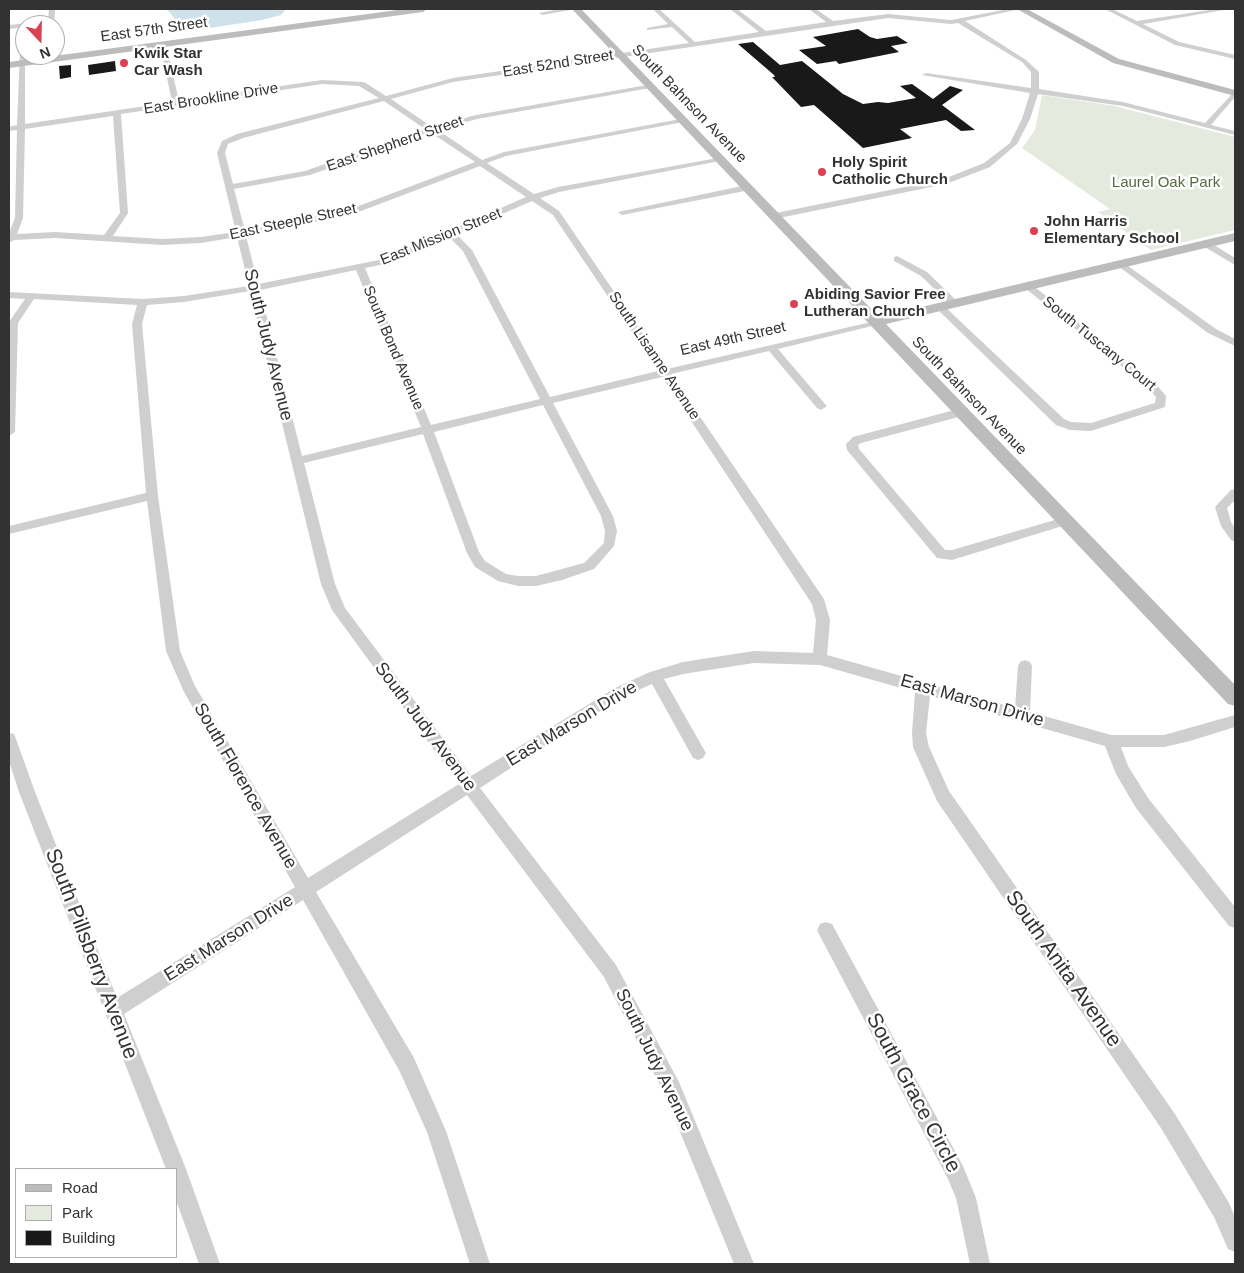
<!DOCTYPE html>
<html>
<head>
<meta charset="utf-8">
<style>
	body { margin:0 }
	#map { position:relative; width:1244px; height:1273px; overflow:hidden; background:#fff; font-family:Arial,sans-serif }
	canvas { display:block }
	.frame { position:absolute; inset:0; border:10px solid #323232; pointer-events:none }
	.legend { position:absolute; left:15px; top:1168px; width:162px; height:90px; box-sizing:border-box; background:#fff; border:1px solid #adadad; margin:0; padding:6px 9px; list-style:none; font-size:15px; color:#323232 }
	.legend li { display:flex; align-items:center; gap:10px; height:25px }
	.legend b { width:25px; border:1px solid #adadad }
	.north { position:absolute; left:15px; top:15px; width:50px; height:50px; box-sizing:border-box; background:#fff; border:1px solid #adadad; border-radius:50%; rotate:159deg; font-size:14px; font-weight:700; line-height:20px; text-align:center; color:#323232 }
	.north::after { content:''; display:block; margin:auto; width:18px; height:22px; background:#da4254; clip-path:polygon(50% 0,100% 100%,50% 72%,0 100%) }
</style>
</head>
<body>
<div id="map">
<canvas width="1244" height="1273"></canvas>
<div class="frame"></div>
<ul class="legend">
<li><b style="height:6px;background:#bcbcbc"></b>Road</li>
<li><b style="height:14px;background:#e5eade"></b>Park</li>
<li><b style="height:14px;background:#191919"></b>Building</li>
</ul>
<div class="north">N</div>
</div>
<script>
const c = document.querySelector('canvas').getContext('2d');
c.lineJoin = 'round';
function fill(path, color) { c.fillStyle = color; c.fill(path, 'evenodd'); }
const poly = rows => new Path2D(rows.map(r => 'M' + r).join(''));
function trace(path, color, width, dash) { c.strokeStyle = color; c.lineWidth = width; c.lineCap = dash ? 'butt' : 'round'; c.setLineDash(dash || []); c.stroke(path); }
function write(font, color, halo, rows, align = 'center') {
  c.font = font + ' Arial,sans-serif'; c.lineWidth = 5; c.setLineDash([]); c.textBaseline = 'middle'; c.strokeStyle = halo; c.fillStyle = color; for (const [text, x, y, turn = 0] of rows) {
    c.save(); c.translate(x, y); c.rotate((+turn || 0) * Math.PI / 180); c.textAlign = isNaN(turn) ? turn : align; if (halo) c.strokeText(text, 0, 0); c.fillText(text, 0, 0); c.restore();
  }
}
fill(poly([
	[1042,95,1115,106,1235,137,1235,230,1151,250,1098,212,1110,209,1022,148,1035,130]
]), '#e5eade');
fill(poly([
	[167,9,284,9,285,10,281,15,262,20,197,30,180,26]
]), '#cfe1eb');
fill(poly([
	[858,29,870,37,877,39,897,36,908,43,891,46,899,52,839,64,836,61,817,64,799,50,826,46,813,37],
	[753,42,780,65,802,61,843,94,863,104,878,102,888,103,916,98,900,86,912,84,933,99,950,86,963,90,942,105,975,130,961,131,946,120,900,129,912,138,863,148,814,105,801,107,772,77,775,77,774,75,738,44],
	[115,61,116,71,89,75,88,65],
	[71,65,71,77,60,79,59,66]
]), '#191919');
fill(poly([
	[49,9,55,9,54,25,25,25,25,27,9,29,9,25,48,21,49,9],
	[560,9,576,9,542,15,539,13,560,9],
	[653,9,659,9,695,42,759,32,730,9,737,9,766,31,826,22,809,9,816,9,833,21,888,14,951,20,1008,9,1020,9,965,21,1026,60,1039,72,1039,89,1123,102,1205,123,1235,91,1235,97,1211,125,1235,131,1235,135,1123,106,1038,94,1030,119,1017,144,990,167,946,184,774,219,770,216,771,214,944,179,984,163,1010,143,1022,119,1030,93,922,75,926,73,1031,88,1031,72,1022,62,958,23,951,24,888,18,453,82,391,99,432,127,476,115,653,84,653,88,650,88,477,119,438,130,482,160,504,152,686,118,687,120,683,122,506,156,487,163,534,194,558,187,723,157,724,159,720,161,559,192,540,198,559,211,667,369,880,320,880,324,778,349,825,404,827,406,821,410,817,408,769,351,671,374,824,599,830,620,827,655,1015,708,1018,666,1020,662,1025,660,1030,662,1032,666,1030,712,1111,735,1164,735,1235,715,1235,727,1190,741,1164,747,1121,747,1128,766,1148,798,1235,907,1235,928,1229,926,1136,808,1116,774,1105,746,930,696,926,733,929,747,949,791,1175,1114,1229,1203,1235,1217,1235,1252,1228,1249,1214,1217,1161,1128,937,801,913,747,912,733,915,692,820,665,754,663,683,674,664,679,703,748,706,753,703,758,698,760,693,758,652,684,627,695,580,723,480,788,616,965,679,1082,754,1264,734,1264,665,1095,604,977,467,795,316,892,414,1058,446,1131,490,1264,470,1264,427,1132,400,1072,303,900,124,1014,186,1169,220,1264,199,1264,176,1200,176,1169,166,1169,19,792,9,761,9,733,14,734,16,739,35,792,117,998,295,887,184,692,166,651,147,501,9,534,9,526,146,493,132,324,137,305,34,299,18,323,15,432,9,436,9,322,25,299,9,298,9,292,143,299,184,296,249,286,237,237,201,243,162,245,55,238,14,240,9,243,9,233,15,218,17,130,9,131,9,127,17,125,20,50,25,43,25,124,172,102,160,44,163,42,166,44,179,101,322,80,364,82,386,96,453,78,689,43,672,27,647,30,647,28,668,24,653,9],
	[322,84,359,86,379,98,237,134,222,141,217,153,236,232,201,237,162,239,113,236,128,213,121,114,322,84],
	[384,101,425,129,305,171,233,184,225,153,228,144,243,138,384,101],
	[113,116,120,213,104,235,55,232,17,234,23,218,25,129,113,116],
	[430,132,475,162,348,210,245,231,234,189,310,175,430,132],
	[480,166,526,197,384,259,258,284,246,236,353,214,480,166],
	[532,201,553,215,658,371,550,397,472,250,456,234,532,201],
	[449,237,463,251,540,399,431,425,365,268,390,263,449,237],
	[356,270,421,427,302,456,260,290,356,270],
	[250,291,321,584,332,610,459,784,308,878,195,686,180,651,158,496,142,324,147,305,184,302,250,291],
	[662,377,812,604,816,620,813,653,754,651,683,662,650,672,617,687,471,776,345,608,335,584,304,463,423,434,467,553,475,567,498,581,518,586,536,586,562,580,594,569,614,546,617,531,613,516,553,403,662,377],
	[543,405,601,516,605,531,604,543,584,563,536,576,518,576,506,574,485,561,479,552,434,432,543,405],
	[1105,9,1112,9,1137,21,1216,9,1230,9,1143,24,1179,42,1235,55,1235,59,1175,45,1105,9],
	[747,185,750,186,750,190,622,215,618,212,747,185],
	[1203,242,1209,242,1235,258,1235,265,1203,246,1203,242],
	[897,256,927,272,957,301,957,305,951,305,921,276,894,261,894,257,897,256],
	[1121,261,1216,329,1235,339,1235,346,1208,333,1118,266,1118,262,1121,261],
	[1025,284,1031,284,1155,383,1166,396,1165,407,1091,431,1070,430,1056,425,935,307,943,305,1064,419,1071,422,1091,423,1155,403,1156,397,1147,387,1025,288,1025,284],
	[962,408,968,412,966,415,861,443,858,445,859,449,945,550,952,550,1065,517,1071,521,1069,524,952,560,937,558,847,450,846,444,853,437,962,408],
	[1235,489,1235,500,1227,508,1231,522,1235,528,1235,542,1231,540,1221,526,1215,507,1231,490,1235,489],
	[826,922,832,924,963,1166,976,1198,990,1264,970,1264,956,1198,948,1179,820,936,817,930,820,924,826,922]
]), '#cfcfcf');
fill(poly([
	[405,9,427,9,423,12,9,68,9,62,405,9],
	[572,9,581,9,879,317,1235,233,1235,241,886,324,1235,685,1235,706,1228,704,572,9],
	[1017,9,1027,9,1119,59,1235,90,1235,96,1113,63,1017,9]
]), '#bcbcbc');
for (const [x, y, r, color] of [
	[124,63,5,"#da4254"],
	[822,172,5,"#da4254"],
	[1034,231,5,"#da4254"],
	[794,304,5,"#da4254"]
]) { const dot = new Path2D(); dot.arc(x, y, r, 0, 2 * Math.PI); c.fillStyle = color; c.fill(dot); trace(dot, '#fff', 2); }
write('15px', '#323232', '#fff', [
	["East 57th Street",154,30,-8],
	["East 52nd Street",558,64,-9],
	["East Brookline Drive",211,99,-9],
	["South Bahnson Avenue",689,104,46],
	["East Shepherd Street",395,144,-19],
	["East Steeple Street",293,222,-12],
	["East Mission Street",441,237,-22],
	["East 49th Street",733,339,-13],
	["South Tuscany Court",1099,344,39],
	["South Bond Avenue",393,348,67],
	["South Lisanne Avenue",654,356,56],
	["South Bahnson Avenue",969,396,46]
]);
write('bold 15px', '#323232', '#fff', [
	["Kwik Star",134,54],
	["Car Wash",134,71],
	["Holy Spirit",832,163],
	["Catholic Church",832,180],
	["John Harris",1044,222],
	["Elementary School",1044,239],
	["Abiding Savior Free",804,295],
	["Lutheran Church",804,312]
], 'left');
write('15px', '#576b41', '#fff', [
	["Laurel Oak Park",1166,183]
]);
write('18px', '#323232', '#fff', [
	["South Judy Avenue",268,345,76],
	["East Marson Drive",972,701,16],
	["East Marson Drive",572,724,-31],
	["South Judy Avenue",425,727,53],
	["South Florence Avenue",245,786,60],
	["East Marson Drive",229,938,-32],
	["South Judy Avenue",654,1060,64]
]);
write('21px', '#323232', '#fff', [
	["South Pillsberry Avenue",91,954,69],
	["South Anita Avenue",1063,969,55],
	["South Grace Circle",913,1093,62]
]);
</script>
</body>
</html>
